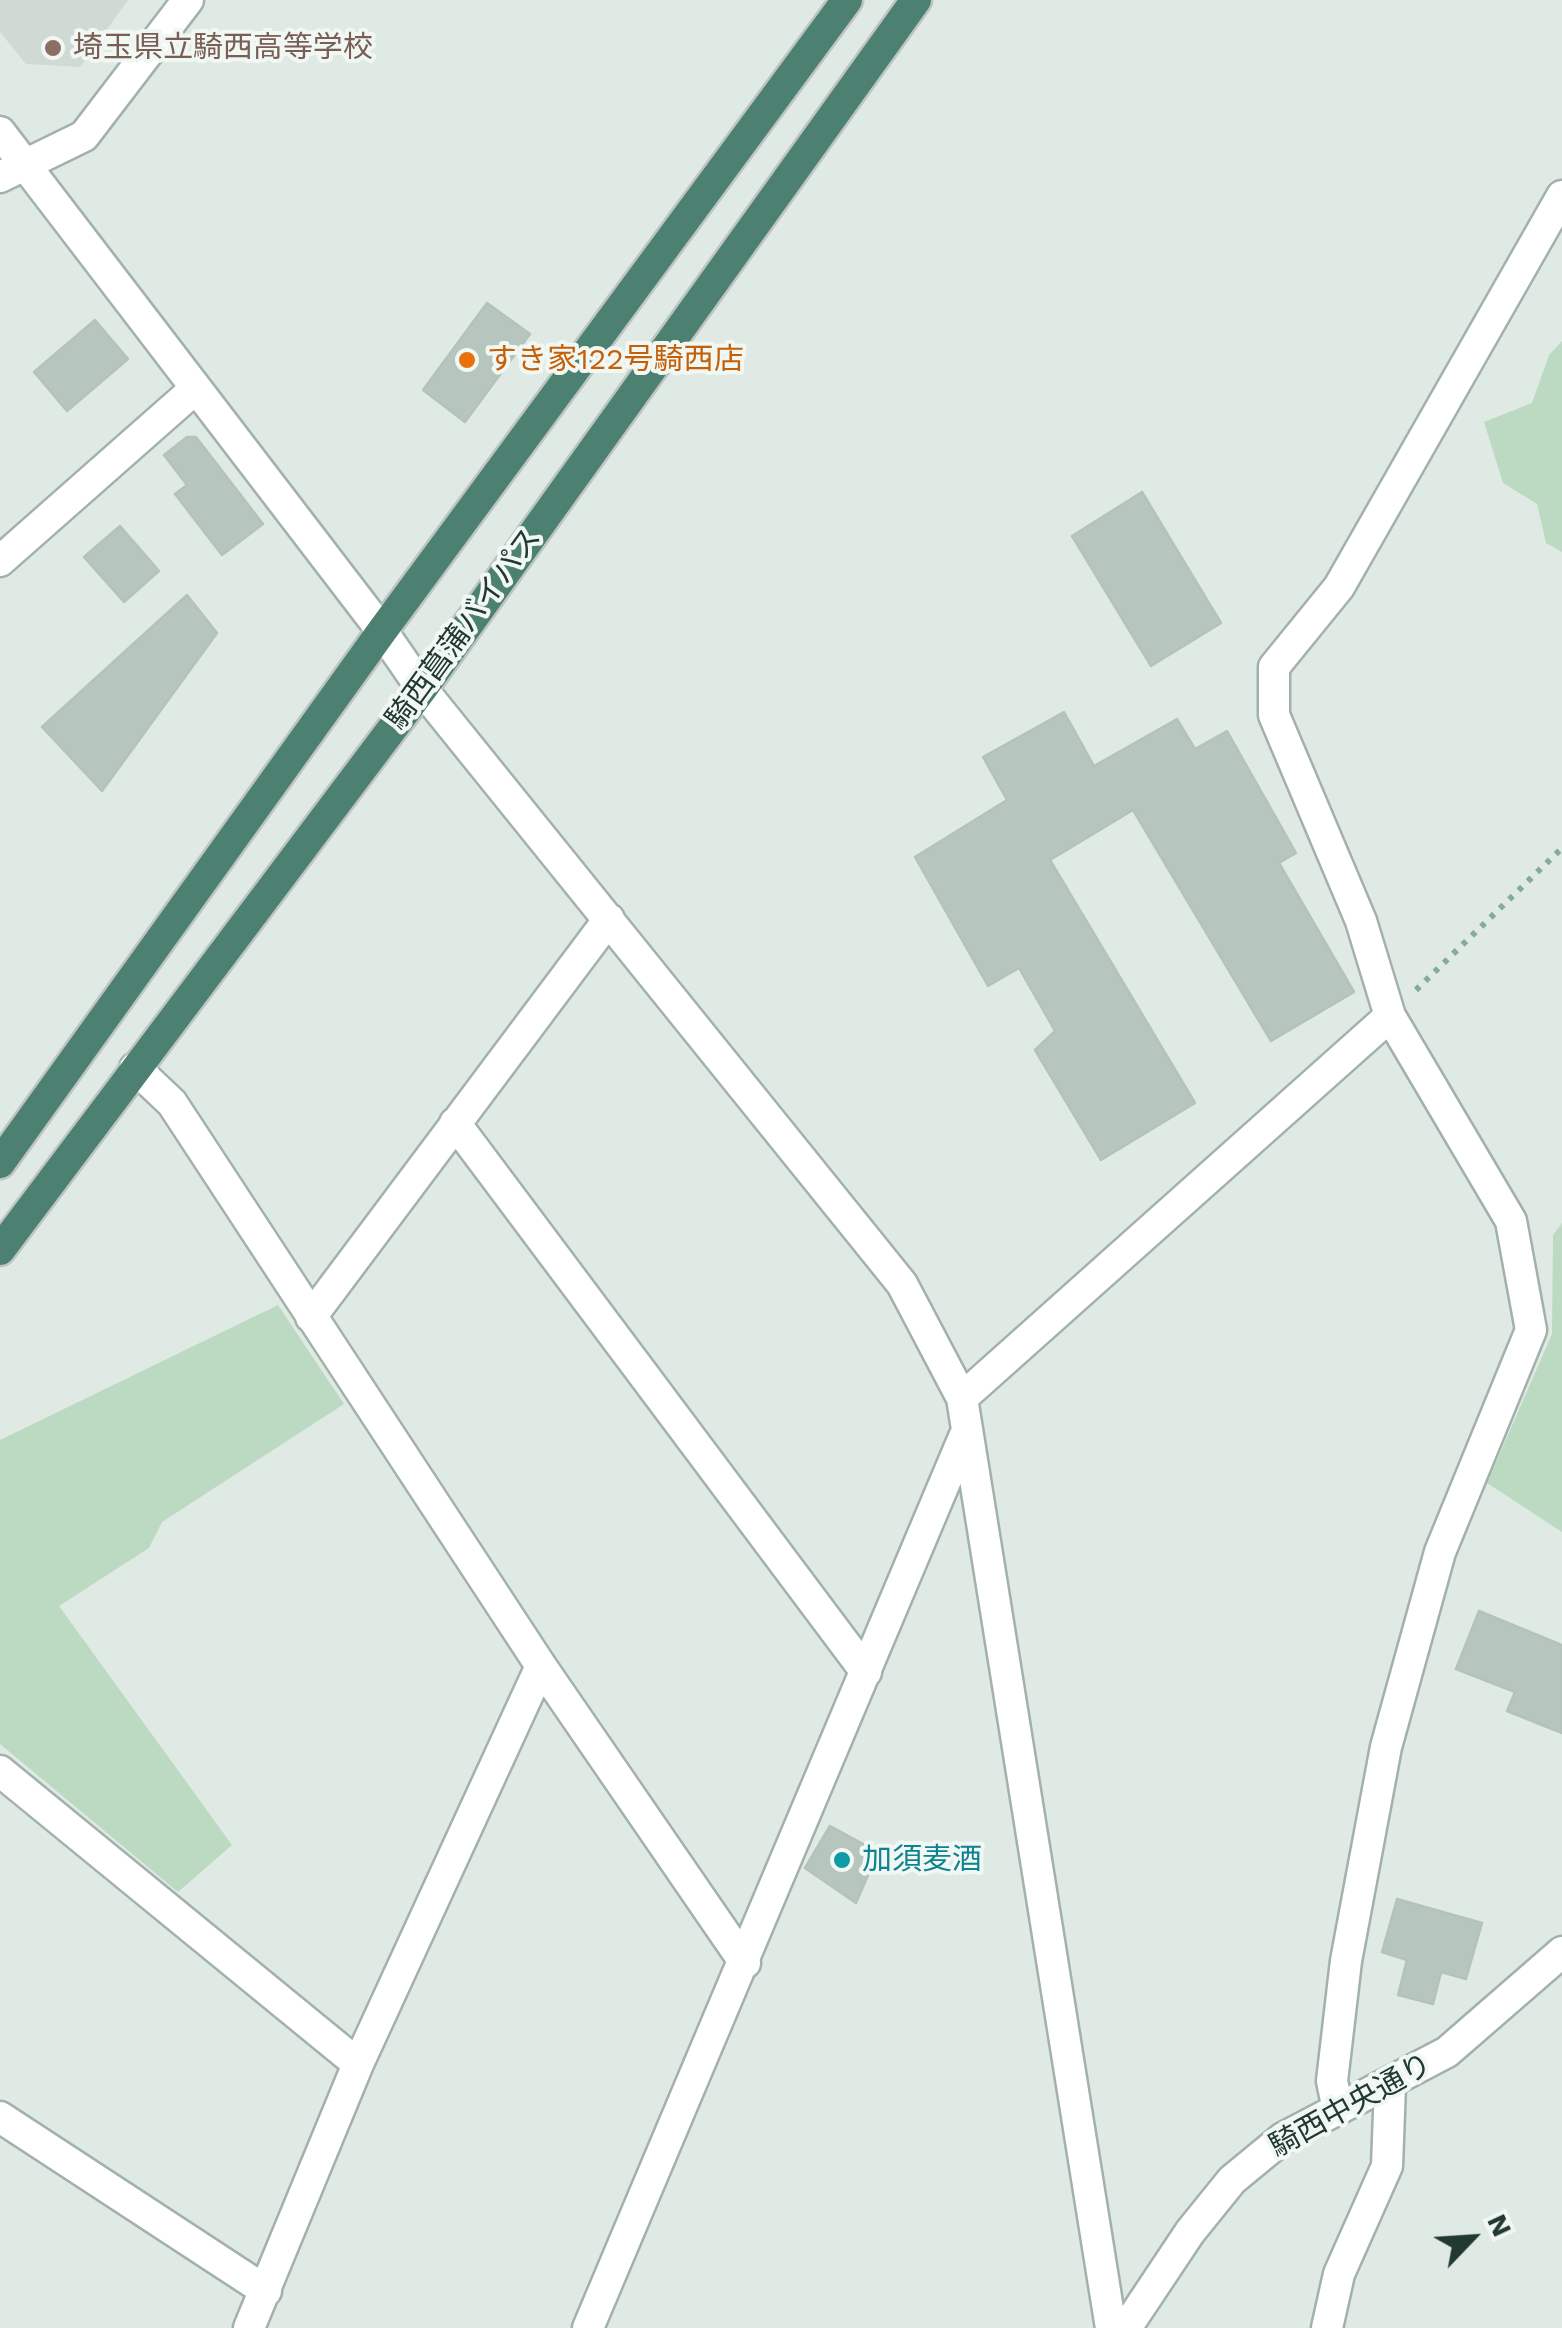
<!DOCTYPE html>
<html>
<head>
<meta charset="utf-8">
<style>
	body { margin:0 }
	#map { position:relative; width:1562px; height:2328px; overflow:hidden; background:#e0eae5; font-family:"Work Sans",sans-serif }
	canvas { display:block }
	.north { position:absolute; left:1422px; top:2188px; width:100px; height:100px; -webkit-text-stroke:8px #f1f7f3; paint-order:stroke; rotate:65deg; font-size:28px; font-weight:700; line-height:40px; text-align:center; color:#223932 }
	.north::after { content:''; display:block; margin:auto; width:35px; height:45px; background:#223932; clip-path:polygon(50% 0,100% 100%,50% 72%,0 100%) }
</style>
</head>
<body>
<div id="map">
<canvas width="1562" height="2328"></canvas>
<div class="north">N</div>
</div>
<script>
const c = document.querySelector('canvas').getContext('2d');
c.lineJoin = 'round';
function fill(path, color) { c.fillStyle = color; c.fill(path, 'evenodd'); }
const poly = rows => new Path2D(rows.map(r => 'M' + r).join(''));
function trace(path, color, width, dash) { c.strokeStyle = color; c.lineWidth = width; c.lineCap = dash ? 'butt' : 'round'; c.setLineDash(dash || []); c.stroke(path); }
function write(font, color, halo, rows, align = 'center') {
  c.font = font + ' "Work Sans","Noto Sans JP",sans-serif'; c.lineWidth = 8; c.setLineDash([]); c.textBaseline = 'middle'; c.strokeStyle = halo; c.fillStyle = color; for (const [text, x, y, turn = 0] of rows) {
    c.save(); c.translate(x, y); c.rotate((+turn || 0) * Math.PI / 180); c.textAlign = isNaN(turn) ? turn : align; if (halo) c.strokeText(text, 0, 0); c.fillText(text, 0, 0); c.restore();
  }
}
fill(poly([
	[0,0,128,0,80,67,26,64,0,32]
]), '#cfdad4');
fill(poly([
	[1562,341,1562,552,1546,543,1537,504,1503,483,1484,422,1532,403,1549,355],
	[1562,1223,1562,1532,1487,1483,1552,1334,1553,1235],
	[278,1305,344,1404,162,1522,149,1548,59,1606,232,1845,178,1892,0,1744,0,1440]
]), '#bbdac1');
const building = poly([
	[487,303,530,334,465,422,423,390,487,303],
	[95,320,128,359,67,411,34,372,95,320],
	[187,437,196,437,263,524,222,555,175,494,187,485,164,455,187,437],
	[1142,492,1221,623,1151,666,1072,536,1142,492],
	[120,526,159,571,124,602,84,557,120,526],
	[187,595,217,633,102,791,42,727,187,595],
	[1064,712,1094,766,1177,719,1195,749,1227,731,1296,853,1279,863,1354,992,1271,1041,1133,810,1050,860,1195,1103,1101,1160,1035,1050,1055,1031,1019,968,988,986,915,857,1007,800,983,757,1064,712],
	[1479,1611,1562,1645,1562,1733,1507,1711,1515,1692,1456,1669,1479,1611],
	[830,1826,878,1852,856,1903,805,1868,830,1826],
	[1397,1899,1482,1923,1466,1979,1441,1972,1433,2004,1398,1995,1407,1960,1382,1952,1397,1899]
]);
fill(building, '#b6c5be');
trace(building, '#b3c3bc', 2.5);
const minor = poly([
	[0,177,84,136,188,0],
	[0,561,195,389],
	[382,631,422,689,902,1284,962,1398,1111,2328],
	[135,1068,172,1103,541,1666,745,1963],
	[455,1123,866,1672],
	[311,1317,609,919],
	[962,1398,1390,1016],
	[0,1771,358,2064],
	[1338,2110,1332,2081,1346,1961,1386,1747,1440,1552,1531,1330,1511,1221,1390,1016,1361,921,1274,715,1274,667,1339,587,1562,196],
	[0,2117,266,2291],
	[249,2328,358,2064,541,1666],
	[588,2328,964,1437],
	[1327,2328,1339,2274,1387,2166,1390,2085]
]);
const tertiary = poly([
	[0,132,382,631],
	[1126,2328,1190,2232,1232,2180,1283,2138,1447,2052,1562,1952]
]);
const trunk = poly([
	[0,1163,382,631,847,0],
	[0,1250,422,689,916,0]
]);
trace(minor, '#a3b1ac', 35);
trace(tertiary, '#a3b1ac', 35);
trace(trunk, '#bdc4c2', 35);
trace(poly([
	[1416,990,1562,848]
]), '#83ac9c', 6, [5, 8]);
trace(minor, '#fff', 30);
trace(tertiary, '#fff', 30);
trace(trunk, '#4c8070', 30);
for (const [x, y, r, color] of [
	[53,48,10,"#8d6e63"],
	[467,360,10,"#e8710a"],
	[842,1860,10,"#0f9aa8"]
]) { const dot = new Path2D(); dot.arc(x, y, r, 0, 2 * Math.PI); c.fillStyle = color; c.fill(dot); trace(dot, '#f1f7f3', 4); }
write('30px', '#785e54', '#f1f7f3', [
	["埼玉県立騎西高等学校",73,48]
], 'left');
write('30px', '#c56008', '#f1f7f3', [
	["すき家122号騎西店",487,360]
], 'left');
write('30px', '#223932', '#f1f7f3', [
	["騎西菖蒲バイパス",464,629,-54],
	["騎西中央通り",1351,2106,-29]
]);
write('30px', '#0d838f', '#f1f7f3', [
	["加須麦酒",862,1860]
], 'left');
</script>
</body>
</html>
